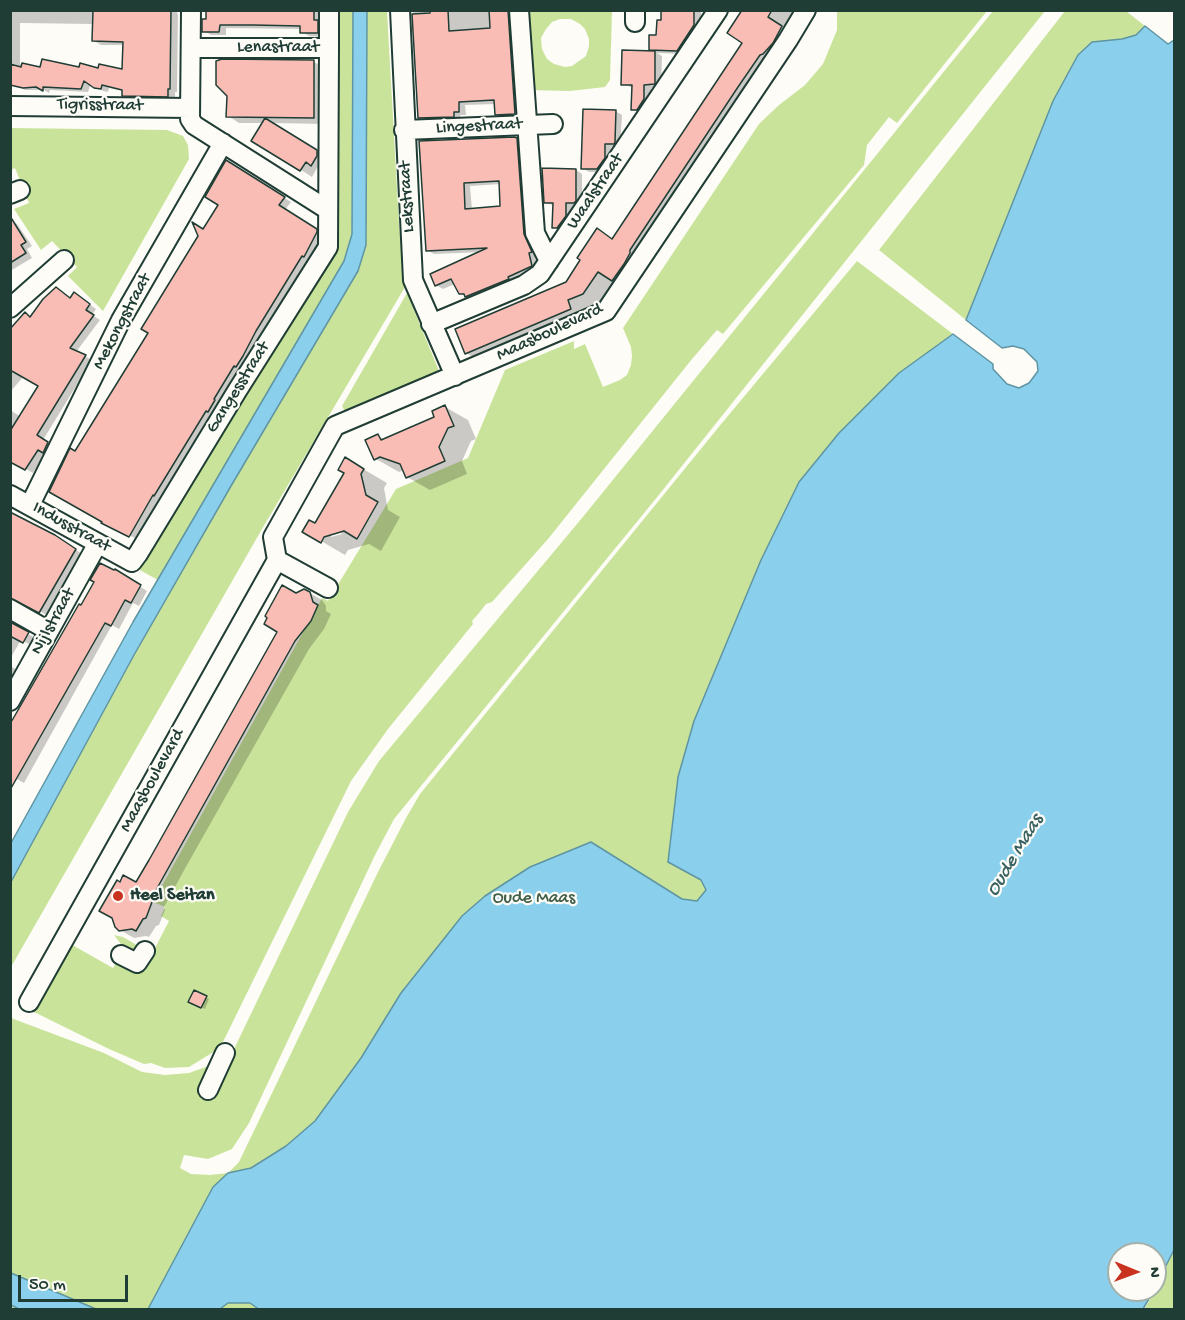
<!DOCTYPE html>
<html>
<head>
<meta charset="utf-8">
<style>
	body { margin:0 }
	#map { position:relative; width:1185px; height:1320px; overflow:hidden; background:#fdfcf7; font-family:"Gochi Hand",sans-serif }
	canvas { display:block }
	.frame { position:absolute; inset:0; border:12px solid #1f3d34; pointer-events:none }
	.north { position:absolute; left:1107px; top:1242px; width:60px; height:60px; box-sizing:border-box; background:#fdfcf7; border:2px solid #a4b0a9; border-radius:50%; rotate:91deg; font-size:16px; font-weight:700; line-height:24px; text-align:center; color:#1f3d34 }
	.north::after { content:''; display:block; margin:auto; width:21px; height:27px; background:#c8321e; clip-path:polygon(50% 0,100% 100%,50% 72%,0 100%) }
	.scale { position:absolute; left:18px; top:1275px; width:110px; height:27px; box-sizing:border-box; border:3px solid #1f3d34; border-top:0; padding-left:8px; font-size:18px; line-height:21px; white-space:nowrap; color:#1f3d34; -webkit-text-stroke:4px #fdfcf7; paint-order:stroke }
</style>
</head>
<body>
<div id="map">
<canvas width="1185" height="1320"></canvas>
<div class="frame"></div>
<div class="north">N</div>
<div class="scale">50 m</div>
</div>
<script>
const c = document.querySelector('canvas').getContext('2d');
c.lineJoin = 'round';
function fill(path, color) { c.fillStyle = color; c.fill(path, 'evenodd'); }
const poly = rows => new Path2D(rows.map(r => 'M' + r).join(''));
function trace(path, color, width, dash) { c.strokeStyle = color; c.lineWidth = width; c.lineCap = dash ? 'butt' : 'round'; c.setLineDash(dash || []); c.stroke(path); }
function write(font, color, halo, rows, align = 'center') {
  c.font = font + ' "Gochi Hand",sans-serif'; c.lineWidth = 4.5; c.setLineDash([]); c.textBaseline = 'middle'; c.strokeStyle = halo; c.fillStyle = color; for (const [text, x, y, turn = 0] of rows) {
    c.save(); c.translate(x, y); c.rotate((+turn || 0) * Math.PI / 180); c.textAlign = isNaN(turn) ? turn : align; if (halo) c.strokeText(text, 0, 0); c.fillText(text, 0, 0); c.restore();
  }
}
fill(poly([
	[333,11,353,11,352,234,349,247,344,261,158,580,136,568,337,238,337,222,332,202],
	[367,11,387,11,399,224,405,287,262,529,11,967,11,882,134,655,231,486,358,271,366,245],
	[529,11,612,11,610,80,605,87,570,91,528,90,532,51],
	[560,19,571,19,580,24,585,29,589,39,589,46,586,56,572,66,565,67,554,64,547,59,542,49,541,38,546,29,552,22],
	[837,11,987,11,897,123,889,117,867,145,864,165,723,334,717,330,692,359,548,539,492,602,486,604,479,613,472,621,473,624,388,729,351,781,220,1048,189,1067,165,1068,151,1063,144,1064,109,1049,34,1012,36,1007,34,1006,67,942,113,968,124,948,114,935,123,937,152,954,169,921,161,916,165,907,153,902,322,598,328,601,396,489,468,458,505,370,574,341,574,349,585,344,603,387,620,380,627,375,631,365,632,356,631,347,623,328,759,124,779,105,805,85,823,64,837,30],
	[993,11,1045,11,658,496,394,819,375,855,249,1123,232,1149,208,1159,184,1155,180,1168,191,1174,210,1175,228,1173,239,1162,378,872,406,818,420,794,722,423,857,261,953,334,952,336,993,369,994,378,1007,387,466,1309,11,1309,11,1018,104,1053,142,1072,165,1075,189,1073,214,1064,199,1095,210,1099,348,812,379,761,582,518],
	[1065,11,1126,11,1145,26,1136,35,1122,39,1092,42,1078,55,1053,101,966,320,879,250],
	[10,128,167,130,183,136,188,145,189,159,103,311,68,276,77,267,52,241,41,250,14,209,29,203,15,168,11,170],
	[407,293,439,371,345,412,342,406],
	[1174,1250,1174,1309,1144,1310,1155,1290]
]), '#c9e49a');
const water = poly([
	[353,11,367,11,366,245,358,271,231,486,134,655,11,882,11,843,133,622,344,261,352,234,353,11],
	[1145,26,1168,44,1174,40,1174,1250,1155,1287,1155,1254,1119,1254,1119,1290,1154,1290,1143,1309,260,1310,250,1303,228,1303,220,1309,148,1309,213,1187,228,1173,251,1168,286,1146,315,1121,361,1058,401,993,462,916,485,896,530,867,591,842,682,899,697,901,706,890,701,880,668,862,678,777,694,721,761,560,799,482,839,433,899,373,953,334,993,364,993,369,1007,384,1019,388,1029,383,1038,371,1037,362,1024,349,1013,346,1002,348,966,320,1053,101,1078,55,1092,42,1122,39,1136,35,1145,26],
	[11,1273,96,1309,19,1309,11,1305,11,1273]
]);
fill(water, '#8acfec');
trace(water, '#5f95a2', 1.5);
fill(poly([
	[10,10,176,10,178,15,177,92,175,92,175,100,131,99,124,95,124,91,109,88,108,92,103,91,91,83,88,92,50,90,49,93,44,90,25,90,13,83,10,91],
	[20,23,94,24,94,41,101,45,124,45,123,71,41,69,20,64],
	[208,10,321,10,324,37,309,36,302,32,302,29,226,28,226,35,211,35,204,31,208,20],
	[413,10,513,10,522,117,503,118,497,114,496,104,465,105,466,115,460,115,461,120,426,121,419,117],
	[663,10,701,10,701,29,684,54,657,53,662,56,661,87,651,88,651,103,640,113,633,109,633,88,623,84,655,52,650,49,658,37,663,22],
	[744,10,797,10,799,38,630,290,484,363,466,353,567,283,613,240,745,43],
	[314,62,325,68,325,124,272,123,328,158,323,171,317,168,312,177,301,170,263,123,239,123,228,116],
	[615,111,622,115,620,147,611,147,611,161,604,172,589,172,582,168],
	[517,139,523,143,538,256,535,257,538,270,473,300,460,293,455,284,443,289,436,285,482,252,434,254,427,250,421,142],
	[501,184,502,208,472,210,470,186],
	[238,168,291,202,285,210,323,234,323,237,250,360,161,499,160,498,137,539,110,526,76,453,150,333],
	[576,170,582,174,582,205,572,206,572,220,561,231,554,227,554,206,546,202],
	[10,220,17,224,32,246,27,249,32,258,10,271],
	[81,298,96,309,92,315,100,320,76,352,92,360,43,440,55,447,50,455,45,452,33,473,10,460,10,410,21,417,40,386,24,376,10,392,10,331,31,318,71,299],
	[445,407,468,420,476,439,471,441,462,461,467,474,430,490,407,477,404,470,399,472,376,459,378,436,385,440,436,418],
	[346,459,387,483,384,488,388,510,400,517,381,551,369,544,348,550,345,555,304,531,315,525,346,472],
	[341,531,342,534,331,537,331,534],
	[10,514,63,541,82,554,47,615,19,601,10,605],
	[116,571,147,591,139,606,133,603,119,629,112,625,24,783,10,775,82,607,96,582],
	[308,592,322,600,326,606,326,611,331,614,324,629,309,649,187,865,164,907,165,910,159,925,156,926,149,937,146,936,134,938,120,930,137,884,279,631,296,595],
	[10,623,35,638,31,645,21,640,10,659],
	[10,666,17,670,10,681],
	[195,992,209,999,205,1009,190,1002]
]), '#0003');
const building = poly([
	[93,10,171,10,170,89,168,89,168,97,122,96,122,90,102,85,101,89,94,88,84,81,81,89,43,87,43,91,36,87,23,88,10,85,10,64,21,67,22,63,40,67,42,59,79,67,80,63,98,68,99,64,122,69,123,42,92,41,93,10],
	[206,10,314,10,314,20,318,20,318,33,300,33,300,26,253,25,220,25,219,32,202,32,202,19,206,19,206,10],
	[430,10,448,10,449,31,490,28,489,10,508,10,515,114,495,115,494,100,459,102,459,112,454,112,454,117,418,118,412,14,430,13,430,10],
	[661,10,694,10,694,25,677,51,649,50,649,35,656,35,657,20,661,20,661,10],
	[742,10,772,10,768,17,782,26,773,43,763,54,760,55,738,87,630,250,630,253,624,264,612,281,598,272,583,294,568,300,571,309,465,354,455,329,566,282,580,260,577,258,597,228,612,239,742,43,727,33,742,10],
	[622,50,655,51,655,84,644,85,644,99,637,110,631,110,632,85,621,85,622,50],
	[222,59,314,60,314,118,226,117,227,96,216,85,216,61,222,59],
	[583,109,616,110,615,142,614,144,605,144,605,158,597,169,581,169,583,109],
	[265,118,317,150,317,156,311,166,306,162,300,171,251,141,265,118],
	[514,137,517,138,524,234,532,252,529,253,532,266,508,277,509,279,465,297,464,294,459,294,451,279,435,286,430,274,487,248,426,251,419,141,514,137],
	[499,181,500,206,465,209,464,183,499,181],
	[226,160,285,197,279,205,317,229,317,232,304,257,302,256,256,331,243,356,236,367,234,366,214,399,215,400,208,412,206,411,154,496,153,495,129,537,101,523,102,522,49,492,70,448,75,451,148,333,141,329,198,236,192,222,203,229,218,205,205,197,226,160],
	[542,168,576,169,576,201,574,203,566,203,566,216,557,228,552,228,553,203,544,203,542,168],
	[10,216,26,242,21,245,26,253,10,263,10,216],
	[56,287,70,298,74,292,90,304,86,310,94,315,70,348,86,355,37,435,48,442,43,453,38,450,25,470,10,462,10,431,38,386,10,370,10,329,25,312,30,317,43,299,56,287],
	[445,405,454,426,448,428,439,447,445,461,406,478,400,464,380,457,374,460,365,440,378,434,381,440,434,417,432,411,445,405],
	[345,457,364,469,361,474,366,495,378,502,357,539,344,531,324,537,321,543,302,532,309,520,315,523,344,473,338,470,345,457],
	[10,512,55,535,76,549,39,613,10,598,10,512],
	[100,563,114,570,115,569,141,585,131,603,125,600,111,626,105,623,10,790,10,724,79,604,81,605,94,582,90,580,100,563],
	[282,585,296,593,304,589,310,592,313,602,318,605,311,621,295,641,174,858,151,899,152,902,146,918,143,919,136,931,132,929,119,931,115,927,112,918,99,911,117,880,120,882,123,875,136,882,149,860,277,632,264,624,267,618,265,616,282,585],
	[10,622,29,632,23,643,10,636,10,622],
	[194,990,207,996,201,1008,188,1002,194,990]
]);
fill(building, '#f9bdb5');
trace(building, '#1f3d34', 1.5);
const minor = poly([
	[191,10,190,119,194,125,328,210],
	[400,10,413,280,455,376],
	[519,10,535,233,549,261],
	[635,10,635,22],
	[191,48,329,48,329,10],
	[10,106,190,108],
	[404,130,553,124],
	[10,194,20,190],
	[10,308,64,260],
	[431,324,524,285,540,274,718,10],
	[10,495,132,562,138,554,237,391,328,247,329,48],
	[30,505,121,320,223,143],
	[277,560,328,588],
	[10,609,49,631],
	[10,701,98,543],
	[121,955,137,963,145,951],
	[29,1002,277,560,273,537,335,426,606,311,788,40,806,10],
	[208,1090,225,1053]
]);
trace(minor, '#1f3d34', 22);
trace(minor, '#fdfcf7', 18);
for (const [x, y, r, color] of [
	[118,896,6,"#c8321e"]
]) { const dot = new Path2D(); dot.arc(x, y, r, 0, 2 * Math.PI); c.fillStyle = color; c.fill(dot); trace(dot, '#fdfcf7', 2); }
write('18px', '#1f3d34', '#fdfcf7', [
	["Lenastraat",278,48],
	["Tigrisstraat",100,106,1],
	["Lingestraat",479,127,-3],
	["Waalstraat",596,192,-56],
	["Lekstraat",408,197,-93],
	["Mekongstraat",123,322,-62],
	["Maasboulevard",550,333,-25],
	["Gangesstraat",239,388,-58],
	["Indusstraat",71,528,29],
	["Nijlstraat",54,622,-61],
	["Maasboulevard",153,781,-61]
]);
write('bold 18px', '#1f3d34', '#fdfcf7', [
	["Heel Seitan",130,896]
], 'left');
write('18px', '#415e48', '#fdfcf7', [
	["Oude Maas",534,899]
]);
write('italic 20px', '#3a6262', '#fdfcf7', [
	["Oude Maas",1016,856,-59]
]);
</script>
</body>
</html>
